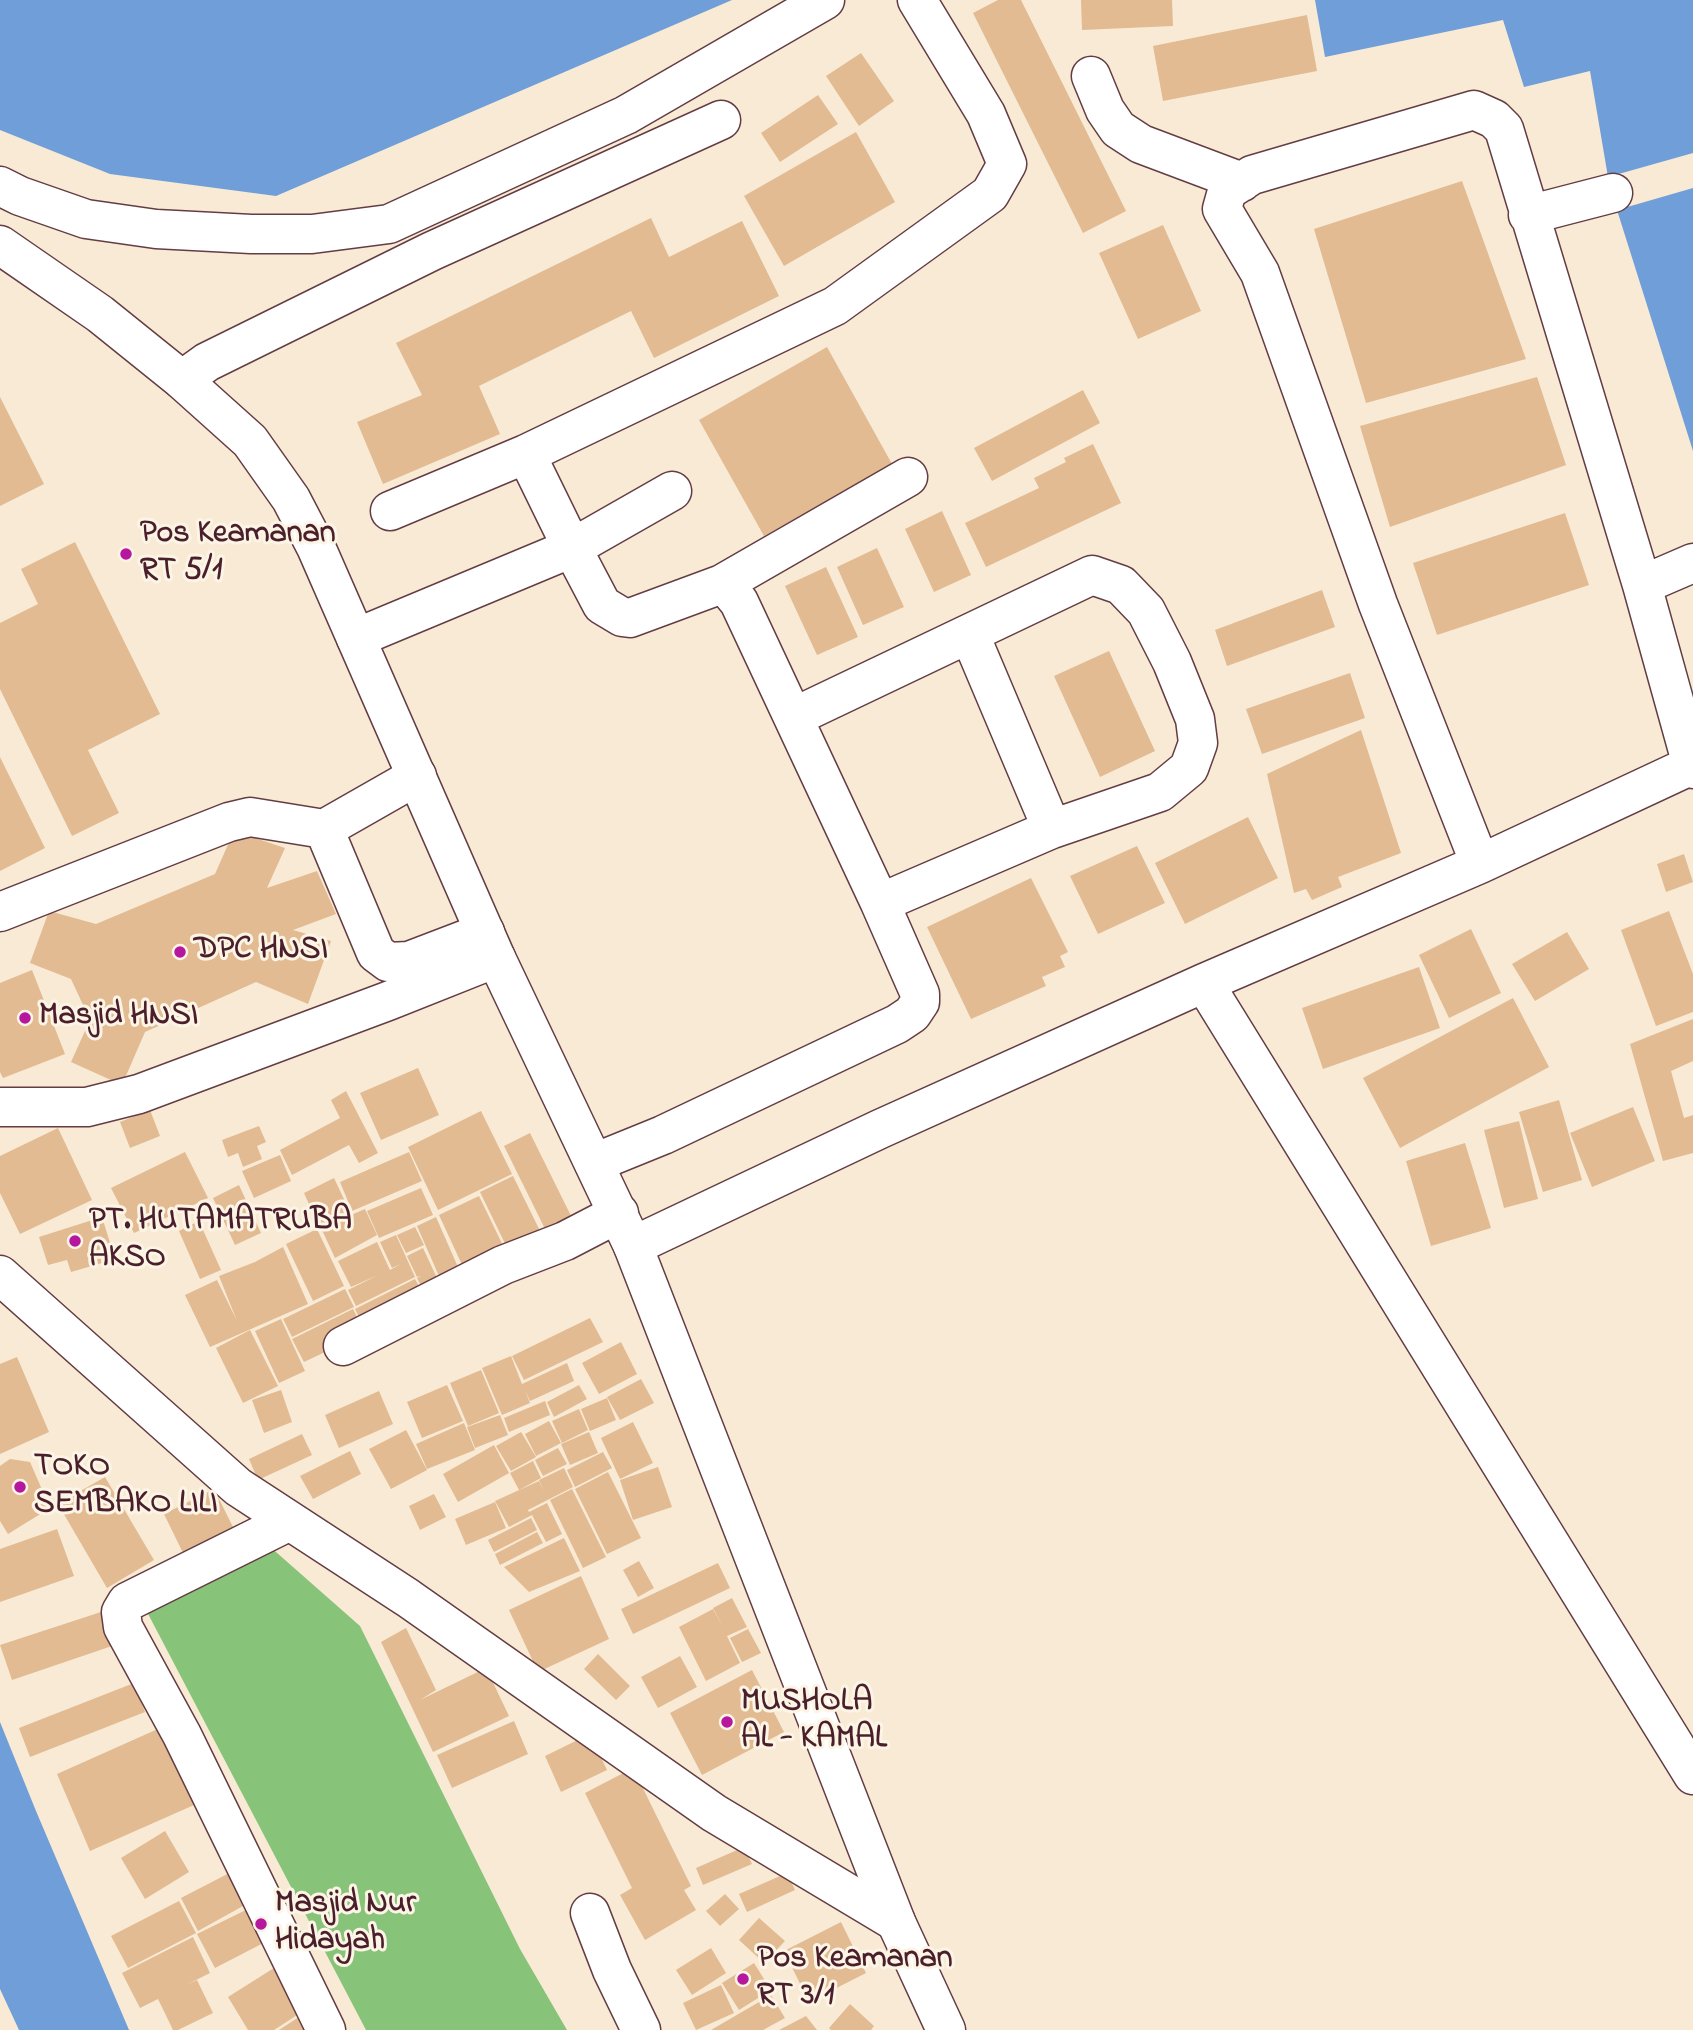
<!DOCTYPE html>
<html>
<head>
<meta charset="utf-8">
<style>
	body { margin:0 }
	canvas { display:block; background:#f8ead4 }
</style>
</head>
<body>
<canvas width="1693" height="2030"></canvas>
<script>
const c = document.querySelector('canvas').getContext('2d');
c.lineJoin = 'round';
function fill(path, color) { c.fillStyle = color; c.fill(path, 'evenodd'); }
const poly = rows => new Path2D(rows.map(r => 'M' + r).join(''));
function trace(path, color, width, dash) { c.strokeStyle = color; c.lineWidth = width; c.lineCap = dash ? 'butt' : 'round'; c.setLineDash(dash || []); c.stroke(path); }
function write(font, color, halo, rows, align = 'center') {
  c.font = font + ' "Indie Flower",sans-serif'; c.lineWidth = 6; c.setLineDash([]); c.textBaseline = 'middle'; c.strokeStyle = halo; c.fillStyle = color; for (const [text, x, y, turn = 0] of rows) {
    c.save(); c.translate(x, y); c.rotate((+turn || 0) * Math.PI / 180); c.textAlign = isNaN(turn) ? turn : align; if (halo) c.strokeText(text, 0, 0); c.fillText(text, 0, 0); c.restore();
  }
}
fill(poly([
	[268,1545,360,1626,520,1949,567,2030,366,2030,146,1610]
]), '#87c47a');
fill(poly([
	[0,0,732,0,276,196,110,174,0,130],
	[1315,0,1693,0,1693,451,1617,210,1608,177,1590,71,1524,87,1503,20,1325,57],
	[0,1722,36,1811,129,2030,19,2030,0,1989]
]), '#6f9ed8');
fill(poly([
	[1693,153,1693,188,1617,210,1608,177]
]), '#f8ead4');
fill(poly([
	[998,0,1021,0,1126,211,1083,233,973,13],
	[1081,0,1172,0,1173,26,1082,30],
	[1307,15,1317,71,1163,101,1153,46],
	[861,53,894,101,859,126,826,76],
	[818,95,838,124,780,162,761,133],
	[856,132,895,202,784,266,744,196],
	[1462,181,1526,359,1366,403,1314,229],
	[651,218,669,257,742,221,779,296,654,358,631,311,479,386,500,434,383,484,357,422,422,395,396,343],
	[1163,225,1201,311,1138,339,1099,253],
	[827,347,892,464,764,536,699,420],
	[1537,377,1566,465,1390,527,1360,426],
	[1083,390,1100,423,992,481,974,448],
	[0,397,44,484,0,506],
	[1093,444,1121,503,986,567,965,523,1039,488,1034,478,1066,462,1064,458],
	[942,511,971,575,934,592,905,529],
	[1565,513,1589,585,1437,635,1413,563],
	[75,542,160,714,88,750,119,813,72,836,0,689,0,623,38,604,21,569],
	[877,548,904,607,863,625,837,567],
	[826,567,858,637,817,655,785,586],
	[1322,590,1335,627,1227,666,1215,630],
	[1109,651,1155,751,1100,777,1054,676],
	[1350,673,1365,718,1262,754,1246,709],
	[1361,730,1401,853,1338,877,1342,887,1312,900,1306,889,1294,893,1267,774],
	[0,757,45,848,0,871],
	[1248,817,1278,878,1185,924,1155,863],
	[234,831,285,848,267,888,317,871,336,914,293,930,331,941,308,1004,256,982,145,1032,122,1085,71,1062,90,1020,71,979,30,963,49,911,96,924,215,874],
	[1137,846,1165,903,1098,934,1070,876],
	[1684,854,1693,882,1666,892,1657,864],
	[1031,878,1068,952,1060,956,1065,967,1042,977,1046,986,971,1019,927,927],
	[1669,911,1693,974,1693,1012,1656,1026,1621,930],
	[1471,929,1501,993,1449,1018,1419,955],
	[1567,932,1589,969,1535,1001,1512,964],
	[1419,967,1440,1028,1323,1069,1302,1008],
	[32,970,65,1054,3,1078,0,1072,0,983],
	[1513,998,1549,1067,1400,1148,1363,1078],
	[1693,1019,1693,1061,1671,1071,1684,1118,1693,1115,1693,1153,1663,1161,1630,1044],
	[418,1068,439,1115,381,1140,360,1093],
	[346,1091,378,1153,359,1163,349,1145,292,1175,280,1150,340,1118,331,1100],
	[1559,1100,1582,1180,1543,1192,1519,1112],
	[1633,1107,1655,1161,1592,1187,1570,1133],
	[150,1110,160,1136,130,1148,120,1122],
	[481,1111,512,1174,438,1210,408,1147],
	[1519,1121,1538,1199,1504,1208,1484,1130],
	[259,1126,266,1142,257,1146,262,1159,243,1167,238,1153,228,1157,222,1140],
	[58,1128,92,1200,20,1234,0,1193,0,1156],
	[530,1133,578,1230,552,1243,504,1146],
	[1465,1143,1491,1228,1431,1246,1406,1161],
	[185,1152,208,1198,134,1233,111,1188],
	[409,1152,422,1181,352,1211,340,1182],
	[280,1155,291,1181,254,1198,242,1171],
	[513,1176,545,1241,512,1258,480,1192],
	[334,1178,350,1212,319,1227,304,1193],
	[239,1185,261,1233,235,1245,213,1198],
	[421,1188,433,1215,379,1238,367,1211],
	[479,1196,510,1260,469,1280,439,1215],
	[365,1209,377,1235,335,1258,321,1228],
	[102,1217,111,1246,98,1250,102,1263,71,1272,67,1260,48,1265,39,1237],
	[436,1217,465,1283,446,1292,417,1226],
	[199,1221,221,1270,200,1279,179,1231],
	[415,1227,424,1245,406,1253,397,1235],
	[317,1229,344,1286,313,1301,286,1244],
	[396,1235,415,1277,356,1306,348,1290,378,1275,351,1287,338,1261,377,1242,390,1270,401,1264,392,1268,380,1242],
	[283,1247,308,1304,210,1347,185,1295,217,1280,237,1321,219,1276,255,1262],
	[423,1248,444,1293,428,1300,417,1278,421,1276,417,1277,407,1256],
	[415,1279,427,1301,366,1331,355,1309],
	[345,1289,354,1307,292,1337,283,1319],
	[353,1309,365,1333,304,1362,292,1339],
	[590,1318,603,1342,524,1380,512,1356],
	[281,1319,305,1371,279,1383,255,1331],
	[250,1330,278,1386,243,1403,216,1348],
	[621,1342,637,1374,599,1394,582,1363],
	[511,1356,522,1384,567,1363,574,1381,530,1401,525,1390,530,1403,502,1415,482,1368],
	[17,1357,49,1432,0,1454,0,1364],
	[481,1370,499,1413,468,1426,450,1383],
	[641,1379,654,1403,620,1420,607,1397],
	[447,1385,463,1421,422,1438,407,1402],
	[579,1385,587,1399,554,1417,547,1402],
	[281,1390,292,1422,264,1433,252,1400],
	[379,1391,393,1424,339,1448,325,1415],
	[607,1398,616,1420,590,1431,581,1409],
	[545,1401,550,1415,509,1432,504,1418],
	[579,1409,588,1430,562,1443,552,1421],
	[500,1415,508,1435,475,1448,467,1427],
	[549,1421,561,1443,536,1456,525,1434],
	[633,1422,653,1463,620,1479,601,1438],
	[464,1423,475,1450,427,1469,416,1444],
	[406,1430,427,1470,391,1489,369,1449],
	[521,1432,536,1457,511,1471,496,1446],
	[589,1432,598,1453,570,1465,561,1444],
	[302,1434,312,1455,258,1480,249,1459],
	[494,1445,509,1473,458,1502,443,1474],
	[558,1448,567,1464,543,1476,535,1460],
	[350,1451,361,1474,313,1499,300,1476],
	[603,1452,612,1468,575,1487,567,1470],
	[10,1459,30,1462,50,1508,8,1534,0,1521,0,1466],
	[533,1461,541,1478,519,1490,510,1473],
	[658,1467,672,1507,633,1520,620,1480],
	[564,1468,573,1487,528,1510,529,1512,547,1503,562,1534,546,1542,532,1515,509,1527,495,1501,539,1481,544,1491,539,1480],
	[608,1472,641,1538,607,1554,575,1489],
	[105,1477,154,1560,107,1588,58,1504],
	[214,1489,236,1533,185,1557,164,1514],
	[572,1489,606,1557,583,1568,550,1500],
	[434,1494,446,1517,420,1530,409,1506],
	[495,1502,506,1528,466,1545,455,1519],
	[531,1518,537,1530,494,1552,488,1540],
	[57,1529,74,1576,0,1602,0,1549],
	[537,1532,543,1543,500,1565,495,1554],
	[564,1538,580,1571,529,1592,504,1567],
	[639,1561,654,1588,638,1597,623,1570],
	[718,1563,730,1588,633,1634,621,1609],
	[581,1576,609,1639,538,1672,509,1610],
	[732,1598,747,1627,727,1636,740,1663,706,1681,679,1627,713,1609,723,1627,713,1608],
	[101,1612,112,1646,12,1680,0,1645],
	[406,1628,436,1690,420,1700,486,1668,509,1716,433,1752,381,1642],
	[748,1629,761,1653,742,1662,730,1638],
	[598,1654,630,1686,616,1700,584,1669],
	[680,1656,697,1687,658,1708,641,1677],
	[752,1670,784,1732,702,1775,670,1713],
	[134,1683,145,1712,30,1757,19,1728],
	[514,1721,528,1754,452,1788,437,1755],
	[160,1728,194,1805,90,1851,57,1774],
	[590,1734,607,1770,561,1792,545,1756],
	[633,1768,691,1886,684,1890,696,1910,645,1940,620,1895,632,1888,585,1793],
	[165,1831,189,1872,145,1899,121,1858],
	[744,1847,752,1864,703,1885,696,1868],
	[239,1868,252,1901,198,1931,181,1898],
	[787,1873,795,1890,747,1912,739,1894],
	[725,1894,739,1909,720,1926,706,1911],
	[179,1901,196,1933,128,1968,111,1936],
	[258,1904,275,1937,215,1968,197,1934],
	[759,1918,785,1941,764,1963,739,1940],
	[841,1922,866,1973,809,2002,784,1951],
	[193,1937,210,1973,184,1986,197,1980,213,2013,178,2030,173,2030,158,1999,140,2008,122,1973],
	[711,1948,726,1973,692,1995,676,1970],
	[285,1961,308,2008,274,2030,248,2030,228,1997],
	[754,1963,771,1990,739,2010,722,1983],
	[721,1985,734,2013,696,2030,683,2003],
	[771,1995,785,2018,763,2030,711,2030],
	[850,2004,874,2026,871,2030,831,2030,829,2028],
	[308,2011,317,2030,279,2030],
	[806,2016,817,2030,779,2030]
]), '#e2bb93');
const minor = poly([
	[1091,76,1105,110,1118,129,1141,144,1242,182],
	[0,186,20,196,86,219,156,229,251,234,312,234,389,224,626,115,825,0],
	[1528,215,1613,193],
	[182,380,207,362,432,251,721,120],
	[672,491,572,548,526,454,835,306,990,194,1007,164,986,114,917,0],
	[390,511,526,454],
	[722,584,908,477],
	[1642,585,1693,563],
	[970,635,1052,829],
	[356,638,572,548,602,605,622,617,630,618,722,584,726,586,739,602,880,903,920,994,920,1002,912,1014,897,1024,663,1135,594,1163],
	[794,717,1092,575,1121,585,1146,611,1172,662,1195,719,1198,743,1189,768,1160,792,1052,829,880,903],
	[324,829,376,953,388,962,409,961,485,932],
	[1480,864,1378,604,1260,273,1222,209,1227,191,1252,175,1474,110,1494,119,1504,129,1642,585,1693,769],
	[0,912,229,822,250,817,324,829,417,776],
	[1204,983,1693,1775],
	[0,1107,87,1107,139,1094,388,1001,496,958],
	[633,1246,880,1129,1204,983,1480,864,1692,765],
	[0,1275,238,1487,408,1598,714,1813,896,1922],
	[343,1346,503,1265,565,1241,619,1213],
	[288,1522,127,1602,121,1612,123,1627,182,1735,326,2030],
	[590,1913,612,1970,641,2030]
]);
const highway = poly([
	[0,245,100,314,182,380,250,441,291,499,316,547,496,958,633,1246,896,1922,946,2030]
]);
trace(minor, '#643d44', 41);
trace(highway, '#643d44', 41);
trace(minor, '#fff', 38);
trace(highway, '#fff', 38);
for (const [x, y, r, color] of [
	[126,554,7,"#b5179e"],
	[180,952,7,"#b5179e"],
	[25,1018,7,"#b5179e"],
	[75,1241,7,"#b5179e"],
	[20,1487,7,"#b5179e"],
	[727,1722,7,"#b5179e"],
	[261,1924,7,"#b5179e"],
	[743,1979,7,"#b5179e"]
]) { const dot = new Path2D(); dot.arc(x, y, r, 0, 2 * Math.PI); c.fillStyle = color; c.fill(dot); trace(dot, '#fcf5e5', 2.5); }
write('bold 32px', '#4a1f2b', '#fcf5e5', [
	["Pos Keamanan",140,536],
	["RT 5/1",140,573],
	["DPC HNSI",194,952],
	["Masjid HNSI",39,1018],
	["PT. HUTAMATRUBA",89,1223],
	["AKSO",89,1260],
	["TOKO",34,1469],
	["SEMBAKO LILI",34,1506],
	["MUSHOLA",741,1704],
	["AL - KAMAL",741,1741],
	["Masjid Nur",275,1906],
	["Hidayah",275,1943],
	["Pos Keamanan",757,1961],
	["RT 3/1",757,1998]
], 'left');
</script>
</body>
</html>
